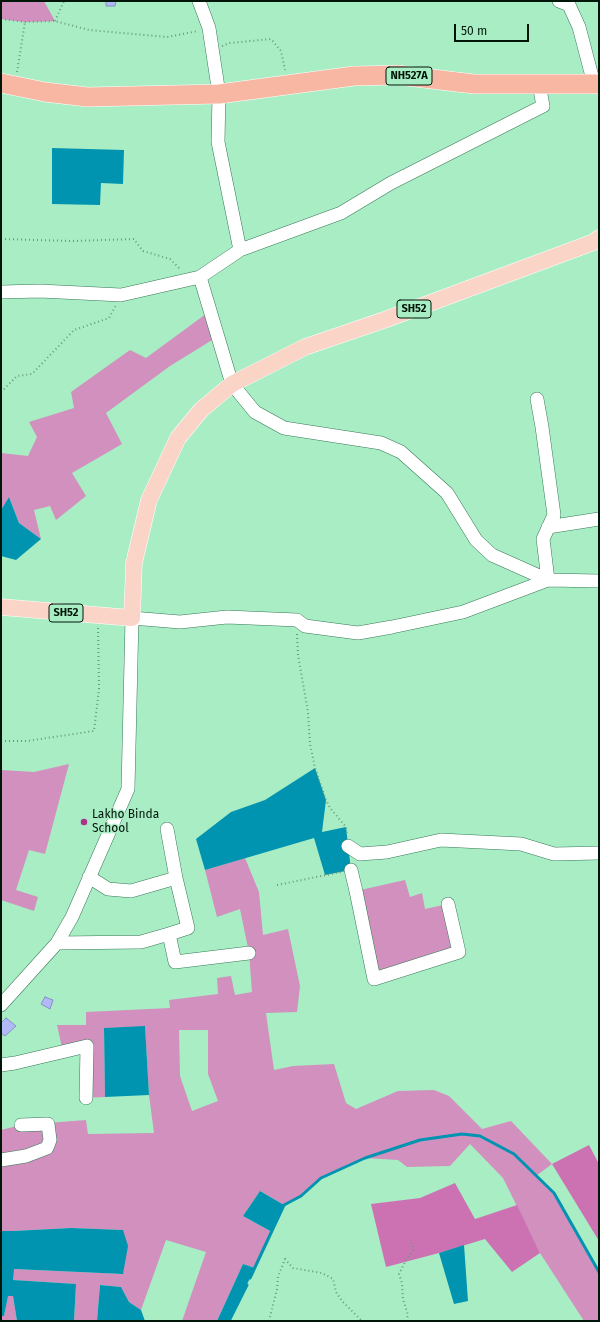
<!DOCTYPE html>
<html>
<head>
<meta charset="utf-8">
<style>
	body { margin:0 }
	#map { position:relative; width:600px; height:1322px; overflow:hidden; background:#a9edc5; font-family:"Fira Sans",sans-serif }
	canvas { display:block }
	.frame { position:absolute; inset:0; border:2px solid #001609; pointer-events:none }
	.scale { position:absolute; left:454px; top:24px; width:75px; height:18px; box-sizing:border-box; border:2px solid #001609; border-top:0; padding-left:5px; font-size:12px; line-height:14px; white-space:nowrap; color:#001609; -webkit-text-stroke:3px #a9edc5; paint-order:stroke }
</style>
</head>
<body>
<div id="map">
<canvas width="600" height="1322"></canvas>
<div class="frame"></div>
<div class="scale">50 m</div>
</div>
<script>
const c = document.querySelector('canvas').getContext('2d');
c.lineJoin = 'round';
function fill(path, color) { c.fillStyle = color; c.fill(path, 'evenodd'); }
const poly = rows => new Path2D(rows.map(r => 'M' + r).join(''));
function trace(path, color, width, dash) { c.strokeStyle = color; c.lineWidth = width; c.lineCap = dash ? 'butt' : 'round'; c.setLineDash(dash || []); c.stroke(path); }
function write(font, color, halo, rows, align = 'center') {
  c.font = font + ' "Fira Sans",sans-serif'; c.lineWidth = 3; c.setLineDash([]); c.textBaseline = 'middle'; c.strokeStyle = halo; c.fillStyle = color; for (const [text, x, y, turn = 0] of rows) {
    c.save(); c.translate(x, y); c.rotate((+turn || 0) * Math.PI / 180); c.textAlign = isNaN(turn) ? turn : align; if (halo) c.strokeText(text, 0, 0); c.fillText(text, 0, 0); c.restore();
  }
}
fill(poly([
	[1,1,44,1,55,21,25,22,1,19],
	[210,311,217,337,170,366,106,413,122,444,72,473,86,496,56,520,50,506,34,510,41,539,19,523,9,497,1,510,1,453,28,456,37,437,29,422,74,408,71,392,130,350,146,358],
	[69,764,45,854,29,850,16,890,38,897,34,911,1,900,1,770,34,772],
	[245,858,259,892,263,935,288,929,300,986,297,1012,266,1013,274,1070,293,1066,334,1064,346,1103,356,1109,398,1091,434,1090,449,1096,482,1129,511,1121,552,1164,536,1176,554,1193,599,1272,599,1321,584,1321,540,1253,503,1178,470,1144,450,1166,407,1167,398,1160,365,1158,321,1178,301,1196,284,1205,260,1191,243,1216,272,1232,255,1268,243,1264,217,1321,182,1321,206,1252,166,1240,141,1310,129,1302,121,1287,100,1285,97,1321,74,1321,76,1284,12,1280,13,1269,123,1274,123,1230,71,1228,13,1231,1,1231,1,1130,21,1125,86,1120,88,1134,154,1133,149,1095,145,1027,104,1028,105,1097,86,1098,87,1047,63,1052,57,1025,86,1025,86,1012,170,1008,169,1000,218,994,217,978,231,976,235,995,252,992,249,953,240,909,217,917,205,870],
	[179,1030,208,1030,208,1074,218,1101,192,1111,180,1076],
	[405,880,410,897,422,893,425,909,448,904,459,952,374,979,356,891],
	[8,1295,13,1296,17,1321,1,1321,1,1316,4,1316]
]), '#d190bd');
fill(poly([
	[589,1145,599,1164,599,1241,552,1164],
	[455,1183,475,1219,517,1205,540,1253,512,1272,485,1239,439,1253,386,1267,371,1204,420,1198]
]), '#cc72b3');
fill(poly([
	[52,148,124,150,123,184,101,183,100,205,52,204],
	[9,497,19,523,41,539,16,560,1,556,1,510],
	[315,768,326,800,322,832,346,827,351,870,325,875,314,838,205,870,196,839,231,812,265,800],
	[145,1026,149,1095,105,1097,104,1028],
	[260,1191,284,1205,272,1232,243,1216],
	[71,1228,123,1230,128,1246,123,1274,14,1269,13,1280,76,1284,74,1321,17,1321,13,1296,8,1296,4,1316,1,1316,1,1231,13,1231],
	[464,1245,468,1301,454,1304,439,1253],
	[243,1264,255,1268,229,1321,217,1321],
	[100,1285,121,1287,129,1302,141,1310,145,1321,97,1321]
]), '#0094b1');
trace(poly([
	[250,1278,284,1205,301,1196,321,1178,365,1158,420,1140,462,1134,480,1136,514,1154,554,1193,599,1272],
	[229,1321,247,1285]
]), '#0094b1', 3);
const building = poly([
	[106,1,116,1,115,6,106,6,106,1],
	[45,997,53,1000,50,1009,41,1004,45,997],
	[6,1018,16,1026,5,1036,1,1033,1,1023,6,1018]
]);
fill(building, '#b1baf7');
trace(building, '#878ec9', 1);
const minor = poly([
	[199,1,209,28,219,94,218,142,240,250],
	[559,1,569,5,579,27,594,84],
	[200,277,232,384,255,412,284,428,381,443,401,452,447,493,476,540,492,555,548,580],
	[1,292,40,291,121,295,200,277,240,250,341,213,391,183,543,106,539,84],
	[537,399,542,427,554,515,543,539,548,580],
	[548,527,599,519],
	[348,846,360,854,387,852,441,840,521,844,554,854,599,853],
	[351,870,356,891,374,979,459,952,448,904],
	[89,877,108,889,131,891,176,878,167,829],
	[169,934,188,928,176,878],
	[57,943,141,942,169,934,175,962,249,953],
	[1,1005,57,943,72,917,128,789,132,618,180,622,227,617,297,620,305,626,358,633,392,627,463,612,548,580,599,581],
	[1,1065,15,1063,87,1046,86,1098],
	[1,1160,26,1156,47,1148,50,1140,48,1124,21,1125]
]);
const major = poly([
	[1,607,132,618,134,563,149,500,178,438,201,410,232,384,305,347,387,319,594,242,599,238]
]);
const highway = poly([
	[1,83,45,92,87,97,219,94,354,76,398,75,474,84,599,84]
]);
trace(minor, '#377957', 14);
trace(major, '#fff', 17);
trace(highway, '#fff', 20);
trace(poly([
	[1,19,25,22,55,21,89,30,167,37,198,31],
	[55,21,64,1],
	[222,46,230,43,271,39,281,51,285,70],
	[17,72,25,22],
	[1,239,72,241,134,239,143,251,170,259,181,270],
	[1,392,17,376,32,374,74,330,109,318,116,305],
	[297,634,298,655,308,712,310,744,315,768,326,800,330,808,346,827,347,836],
	[1,741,27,741,94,731,99,689,98,626],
	[277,885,341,872],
	[269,1321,277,1289,278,1277,285,1259,293,1268,322,1273,333,1279,336,1292,342,1301,362,1321],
	[406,1321,408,1315,403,1299,402,1283,399,1274,405,1262,410,1254,414,1249,410,1241]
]), '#679a7c', 2, [1, 3]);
trace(minor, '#fff', 13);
trace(major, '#fbd4c8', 16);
trace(highway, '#f8b7a3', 19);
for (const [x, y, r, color] of [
	[84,822,4,"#a8348d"]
]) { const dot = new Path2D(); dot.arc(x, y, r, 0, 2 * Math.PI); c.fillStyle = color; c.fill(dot); trace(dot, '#a9edc5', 1.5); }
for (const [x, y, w] of [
	[409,76,46],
	[414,309,34],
	[66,613,34]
]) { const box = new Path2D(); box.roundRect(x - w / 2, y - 9, w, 18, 3); c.fillStyle = '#a9edc5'; c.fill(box); trace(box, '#001609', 1); }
write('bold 11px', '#001609', null, [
	["NH527A",409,76],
	["SH52",414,309],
	["SH52",66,613]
]);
write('12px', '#001609', '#a9edc5', [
	["Lakho Binda",92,815],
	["School",92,829]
], 'left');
</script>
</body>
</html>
